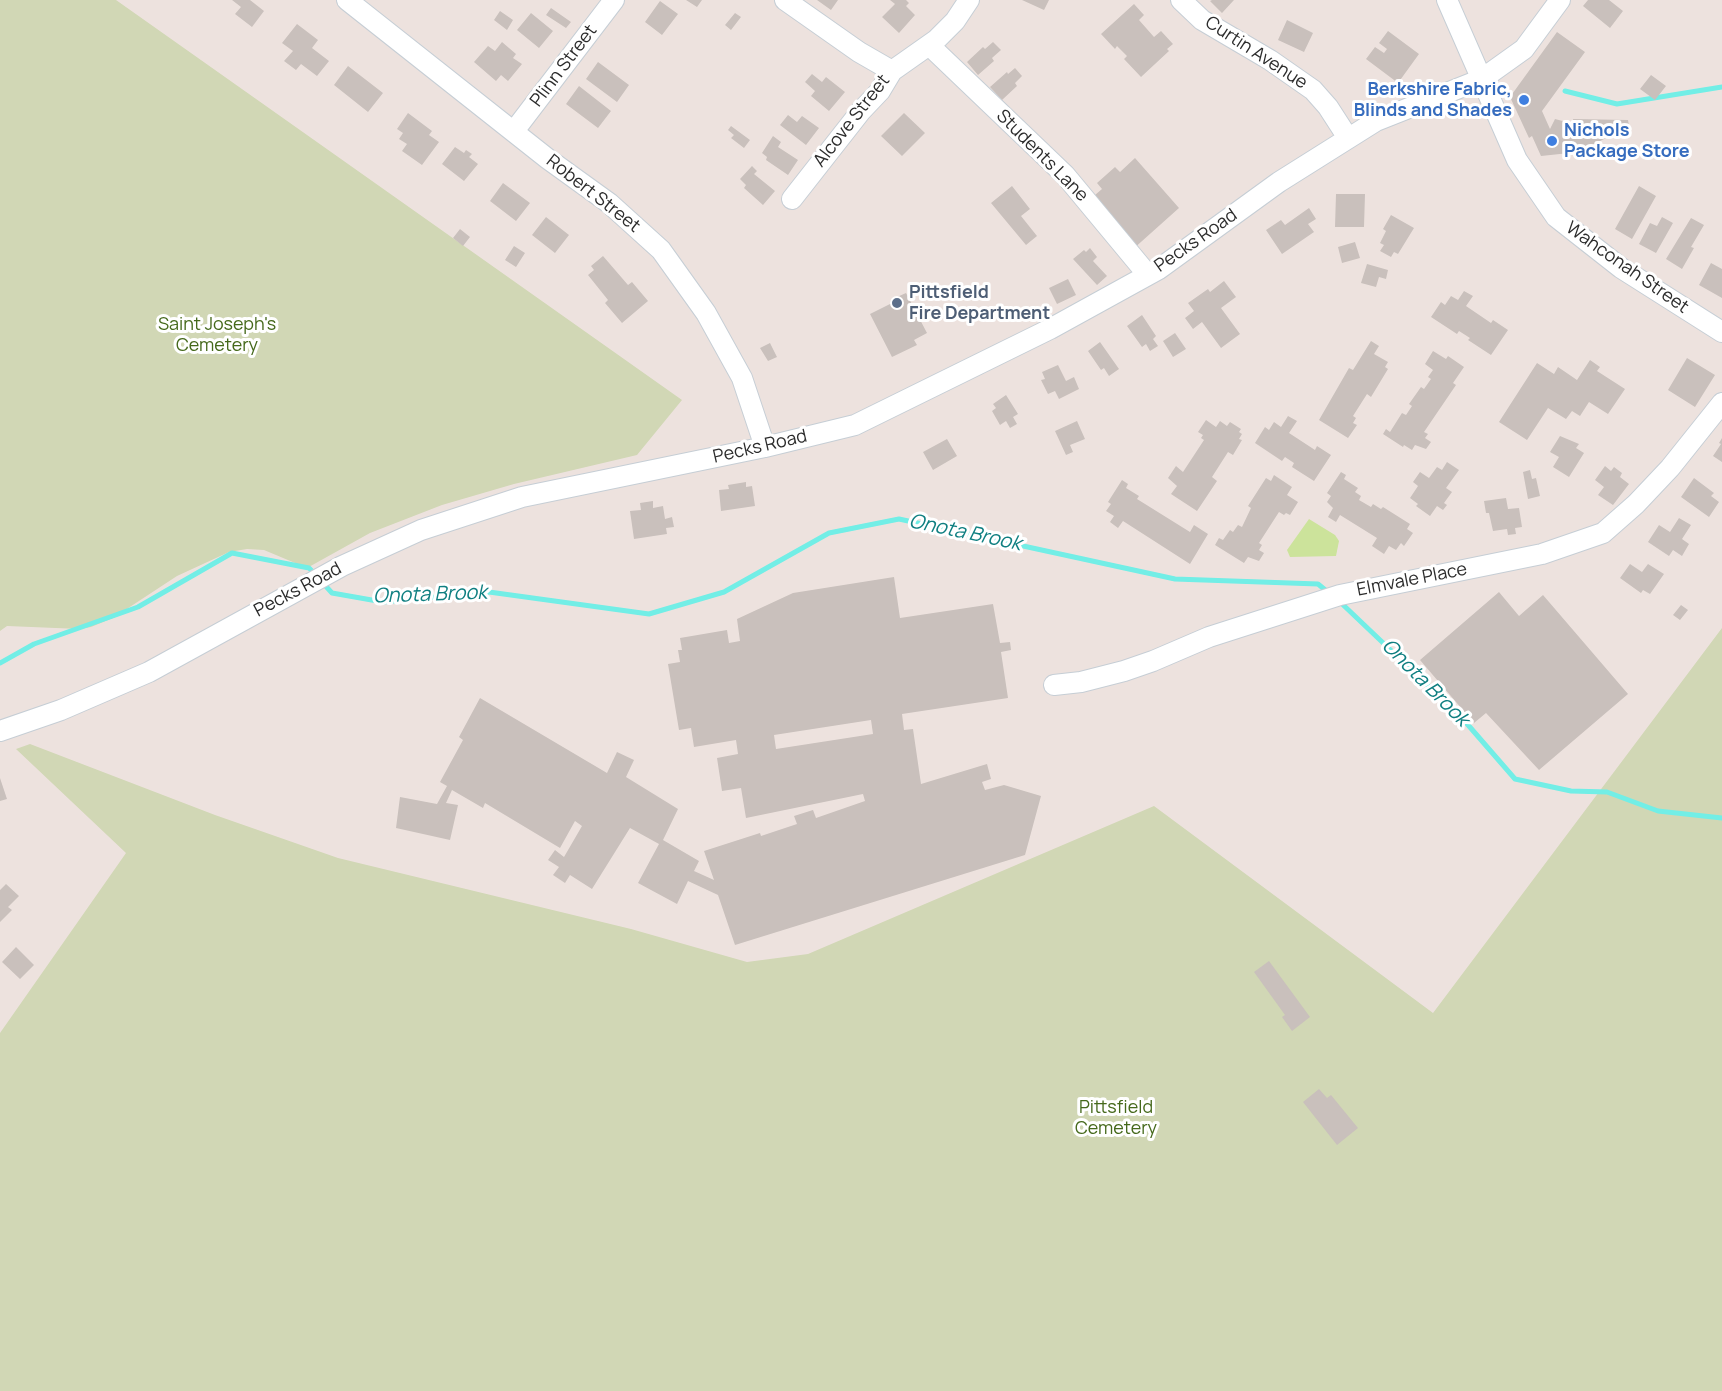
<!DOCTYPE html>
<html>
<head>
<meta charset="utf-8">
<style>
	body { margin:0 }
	canvas { display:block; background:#ede2de }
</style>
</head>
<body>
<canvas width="1722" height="1391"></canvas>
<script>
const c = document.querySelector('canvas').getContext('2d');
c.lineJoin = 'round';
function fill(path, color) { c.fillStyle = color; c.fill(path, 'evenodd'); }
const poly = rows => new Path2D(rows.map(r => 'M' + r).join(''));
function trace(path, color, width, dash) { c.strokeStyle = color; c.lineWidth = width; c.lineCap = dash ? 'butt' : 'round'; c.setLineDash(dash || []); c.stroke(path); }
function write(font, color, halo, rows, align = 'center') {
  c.font = font + ' Manrope,sans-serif'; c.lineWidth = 6; c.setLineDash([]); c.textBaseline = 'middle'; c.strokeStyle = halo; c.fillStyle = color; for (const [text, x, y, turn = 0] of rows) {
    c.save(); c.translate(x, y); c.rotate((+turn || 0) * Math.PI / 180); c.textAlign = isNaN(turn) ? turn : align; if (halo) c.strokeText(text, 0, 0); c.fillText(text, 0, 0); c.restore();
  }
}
fill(poly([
	[1309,519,1335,535,1339,541,1336,556,1290,557,1287,550]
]), '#cce39b');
fill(poly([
	[0,0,116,0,682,400,637,455,514,484,442,505,370,533,307,568,264,550,247,549,229,552,177,576,113,618,91,627,80,629,7,626,0,631],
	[1722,628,1722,1391,0,1391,0,1033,126,853,16,749,30,744,215,815,338,858,631,929,747,962,808,954,1154,806,1433,1013]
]), '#d1d7b5');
trace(poly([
	[1565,91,1617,104,1722,87],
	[322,582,332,593,383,602,489,592,649,614,724,592,829,533,899,519,1175,579,1318,584,1329,593],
	[1338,600,1462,718,1515,779,1571,791,1607,792,1658,811,1722,818],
	[0,663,34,644,138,607,232,553,309,568,316,575]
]), '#72eee6', 5);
fill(poly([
	[232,0,250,0,264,11,252,27,235,14,241,7],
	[686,0,702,0,697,7],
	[817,0,838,0,831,10],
	[890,0,906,0,909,3,906,6,915,15,899,33,882,17,895,4],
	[1022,0,1049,0,1044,10],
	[1212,0,1234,0,1222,13,1210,1],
	[1588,0,1609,0,1623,11,1610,28,1583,6],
	[660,1,678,14,662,35,645,22],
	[1134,4,1144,15,1139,20,1154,37,1161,31,1173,44,1167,49,1169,51,1141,77,1124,59,1127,56,1117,46,1115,49,1101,34],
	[551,8,571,22,566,28,546,15],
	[500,11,513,20,507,30,494,20],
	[531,13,553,31,539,48,517,30],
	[735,13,741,17,731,30,725,25],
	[1287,20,1313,33,1304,52,1278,40],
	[297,24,318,40,312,48,329,61,317,76,301,64,296,70,284,61,293,51,282,43],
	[1388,31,1419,54,1398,83,1366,59,1375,47,1384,53,1387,49,1379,43],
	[1557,32,1585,52,1542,111,1550,129,1555,119,1574,124,1573,119,1628,120,1629,126,1579,152,1541,156,1532,136,1529,138,1510,97],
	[502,42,516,54,513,58,522,64,508,81,501,75,496,81,474,62,488,46,495,51],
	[993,42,1001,50,992,58,994,61,978,75,967,62,983,47,985,49],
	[598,62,629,85,617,102,586,79],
	[348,66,383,93,368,112,334,85],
	[1015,68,1022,76,1015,83,1017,86,1002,100,990,87,1007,72,1008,74],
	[812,74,822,82,826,77,845,92,829,111,811,96,815,91,805,82],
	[1651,75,1666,86,1655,100,1640,89],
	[579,86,611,111,598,128,566,104],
	[408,113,432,131,429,135,439,142,422,165,402,151,407,144,399,139,403,133,397,129],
	[904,113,925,133,902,156,881,136],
	[788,115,797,122,802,116,819,128,806,145,780,125],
	[731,126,750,140,744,148,731,138,734,135,728,130],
	[773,136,781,142,778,147,798,160,788,175,766,160,767,157,762,153],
	[455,147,464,153,466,150,472,154,469,157,478,164,464,181,442,164],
	[1135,158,1179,208,1132,250,1088,201,1102,189,1097,183,1115,167,1120,172],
	[752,166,757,171,754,174,775,191,763,205,744,188,746,185,740,179],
	[503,183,530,203,516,221,490,201],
	[1012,186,1030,209,1021,216,1037,236,1026,245,991,203],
	[1639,186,1656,196,1632,239,1615,229],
	[1336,194,1365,194,1364,227,1335,227],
	[1309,208,1316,219,1308,224,1314,232,1282,254,1266,230,1281,220,1285,225],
	[1391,215,1414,228,1398,254,1394,252,1391,257,1380,251,1384,245,1380,243,1386,231,1383,229],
	[546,217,569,235,555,253,532,235],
	[1662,217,1673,223,1656,253,1639,244,1650,223,1657,226],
	[1691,218,1704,225,1691,247,1694,248,1682,269,1666,259],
	[460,229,470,237,463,246,453,238],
	[1355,242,1360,258,1342,263,1338,247],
	[514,246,525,253,516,267,505,260],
	[1090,248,1097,257,1093,261,1107,276,1097,285,1073,259,1084,250,1086,252],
	[603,256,628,285,632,282,648,301,622,323,605,303,608,300,588,275,594,270,591,266],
	[1711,263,1722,269,1722,298,1699,285],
	[1367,264,1388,270,1386,279,1379,277,1376,287,1361,283],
	[1068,279,1076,295,1057,304,1049,288],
	[1224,281,1236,297,1221,308,1240,334,1221,348,1202,322,1193,329,1185,318,1194,311,1188,303,1208,289,1210,292],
	[1464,291,1473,296,1466,306,1491,323,1493,320,1508,330,1491,355,1468,340,1470,338,1459,331,1457,334,1431,317,1441,302,1445,305,1451,296,1458,300],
	[906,293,927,333,914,340,917,345,892,357,870,314,898,300,897,297],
	[1142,315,1156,336,1153,339,1158,346,1150,351,1146,344,1142,347,1127,326],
	[1175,333,1186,349,1173,357,1163,341],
	[1371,341,1379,346,1374,354,1388,362,1385,367,1388,369,1371,397,1367,394,1353,416,1356,418,1353,423,1357,425,1348,438,1319,420,1349,368,1353,370],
	[1100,342,1119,369,1109,376,1104,368,1101,370,1088,351],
	[770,343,777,357,768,361,760,348],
	[1433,351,1446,359,1448,356,1464,367,1453,383,1456,385,1424,432,1428,434,1425,438,1431,442,1426,449,1415,445,1412,450,1404,445,1403,447,1383,434,1386,429,1390,432,1402,413,1406,415,1412,406,1409,404,1421,387,1424,389,1431,379,1428,377,1433,370,1425,364],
	[1687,358,1715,375,1695,407,1668,390],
	[1590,360,1600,367,1597,371,1625,389,1608,414,1589,402,1580,416,1572,411,1566,419,1548,408,1527,440,1499,422,1537,363,1554,374,1558,367,1577,380],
	[1058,365,1066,381,1074,377,1079,389,1059,399,1055,391,1048,394,1041,380,1045,379,1042,372],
	[1006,395,1018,414,1013,417,1017,424,1010,428,1006,421,1000,425,992,411,996,408,993,404],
	[1288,416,1297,421,1289,433,1315,450,1317,446,1331,455,1314,481,1292,467,1294,463,1285,457,1282,461,1255,443,1265,427,1269,430,1274,422,1281,427],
	[1206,420,1216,427,1220,421,1227,426,1230,422,1241,429,1239,432,1242,434,1239,439,1242,440,1233,455,1228,452,1212,477,1217,481,1197,511,1171,494,1177,486,1168,478,1176,466,1183,472,1204,440,1201,438,1203,435,1198,432],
	[1077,421,1085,439,1070,445,1073,452,1066,455,1055,431],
	[1560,436,1579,444,1576,448,1584,453,1569,477,1553,467,1559,457,1550,452],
	[1722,438,1722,462,1713,456,1721,444,1719,443],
	[947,439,957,456,933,470,923,452],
	[1447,462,1459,470,1446,488,1452,492,1444,503,1447,505,1443,510,1437,506,1430,516,1416,506,1418,504,1410,498,1418,486,1413,482,1420,472,1429,478,1437,467,1442,470],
	[1605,466,1611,471,1614,467,1622,473,1620,477,1629,484,1613,505,1598,495,1604,487,1595,480],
	[1530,470,1532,479,1536,478,1540,496,1528,499,1523,472],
	[1341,472,1346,475,1344,479,1358,488,1355,492,1361,496,1359,500,1371,507,1373,504,1381,509,1383,507,1410,524,1407,529,1413,533,1404,546,1401,543,1396,550,1389,546,1384,554,1372,546,1377,538,1340,515,1336,522,1328,517,1333,508,1327,502,1331,496,1327,493],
	[1274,475,1292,487,1287,495,1298,502,1290,515,1286,513,1284,515,1279,512,1259,543,1262,545,1259,550,1264,553,1259,561,1248,557,1244,563,1215,545,1219,538,1223,540,1230,530,1233,532,1238,525,1242,527,1251,508,1248,506,1266,478,1271,481],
	[1694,478,1714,493,1711,496,1719,502,1709,517,1681,497],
	[1122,480,1128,484,1126,488,1139,496,1137,499,1190,532,1194,525,1208,534,1190,564,1123,521,1118,528,1110,522,1114,516,1106,511,1111,504,1108,502],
	[746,482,746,487,752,486,755,506,721,511,719,490,729,489,728,485],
	[1506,498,1508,509,1519,508,1522,527,1515,528,1516,534,1508,535,1507,529,1493,531,1489,513,1486,513,1484,501],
	[653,501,653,508,663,506,665,519,672,517,674,527,666,528,667,534,634,539,630,511,641,510,640,503],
	[1679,518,1691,525,1682,539,1689,544,1682,556,1673,550,1669,556,1648,542,1659,525,1670,532],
	[1630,564,1642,572,1648,564,1664,574,1650,594,1643,590,1641,593,1620,578],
	[894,577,900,618,993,604,1000,643,1010,642,1011,650,1001,652,1008,698,902,714,904,730,913,729,921,784,987,764,991,779,982,782,985,790,1004,785,1041,796,1025,855,735,945,718,895,688,881,677,904,638,883,659,844,630,828,592,889,570,875,565,883,553,875,559,867,548,860,555,850,564,857,582,826,575,821,560,848,485,803,483,808,452,790,446,803,458,805,450,840,396,828,400,797,437,804,447,786,440,782,463,740,459,737,480,698,607,773,617,752,634,760,626,777,678,809,663,840,699,861,694,871,714,880,704,851,760,833,761,836,797,824,794,816,813,810,816,818,865,801,863,794,746,818,741,788,722,791,717,758,738,754,736,740,694,747,691,728,679,730,668,664,680,662,678,650,682,650,680,638,727,630,729,643,740,641,737,619,793,593],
	[871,720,873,734,776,749,774,735],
	[1499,592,1519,616,1543,595,1628,694,1539,770,1486,713,1474,723,1420,660],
	[1681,605,1688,610,1680,620,1673,615],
	[0,778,7,799,0,801],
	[6,884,19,896,8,907,12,910,0,922,0,890],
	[16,947,34,965,20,979,2,962],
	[1269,961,1310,1017,1292,1031,1282,1017,1285,1015,1254,972],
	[1319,1089,1327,1098,1331,1095,1358,1128,1337,1145,1303,1102]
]), '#c9c0bc');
const minor = poly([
	[347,0,548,159,609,203,661,250,706,313,742,378,765,447],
	[785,0,859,52,892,71],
	[1181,0,1202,20,1270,60,1313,90,1328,107,1348,138],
	[1447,0,1517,160,1556,217,1621,268,1722,332],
	[929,45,1065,175,1148,275],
	[514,131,614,0],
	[792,199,861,111,880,91,892,71,936,40,955,21,969,0],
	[1054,685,1081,682,1124,671,1153,661,1209,637,1340,595,1542,554,1603,533,1636,504,1670,468,1722,403],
	[0,731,61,710,149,672,342,566,421,530,522,497,765,447,855,425,1050,329,1159,269,1279,182,1376,121,1482,79,1524,49,1560,0]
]);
trace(minor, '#c6ced5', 22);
trace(minor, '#fff', 20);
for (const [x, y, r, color] of [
	[1524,100,6,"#3f7fe0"],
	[1552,141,6,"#3f7fe0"],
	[897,303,6,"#5c6f8a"]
]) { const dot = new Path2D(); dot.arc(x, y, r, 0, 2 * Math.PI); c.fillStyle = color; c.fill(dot); trace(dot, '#fff', 2); }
write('18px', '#2c2c2c', '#fff', [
	["Curtin Avenue",1256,53,33],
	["Plinn Street",564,66,-53],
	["Alcove Street",852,121,-52],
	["Students Lane",1042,156,45],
	["Robert Street",593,194,38],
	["Pecks Road",1196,241,-35],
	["Wahconah Street",1627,268,35],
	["Pecks Road",760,447,-13],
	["Elmvale Place",1412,580,-11],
	["Pecks Road",298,590,-28]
]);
write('bold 18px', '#366cbe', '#fff', [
	["Berkshire Fabric,",1512,90],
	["Blinds and Shades",1512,111],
	["Nichols",1564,131,"left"],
	["Package Store",1564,152,"left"]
], 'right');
write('bold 18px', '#4e5e75', '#fff', [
	["Pittsfield",909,293],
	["Fire Department",909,314]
], 'left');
write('18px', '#45691b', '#fff', [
	["Saint Joseph's",217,325],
	["Cemetery",217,346],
	["Pittsfield",1116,1108],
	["Cemetery",1116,1129]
]);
write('italic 20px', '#0f7f81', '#fff', [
	["Onota Brook",965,533,12],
	["Onota Brook",430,595,-2],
	["Onota Brook",1425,683,45]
]);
</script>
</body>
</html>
